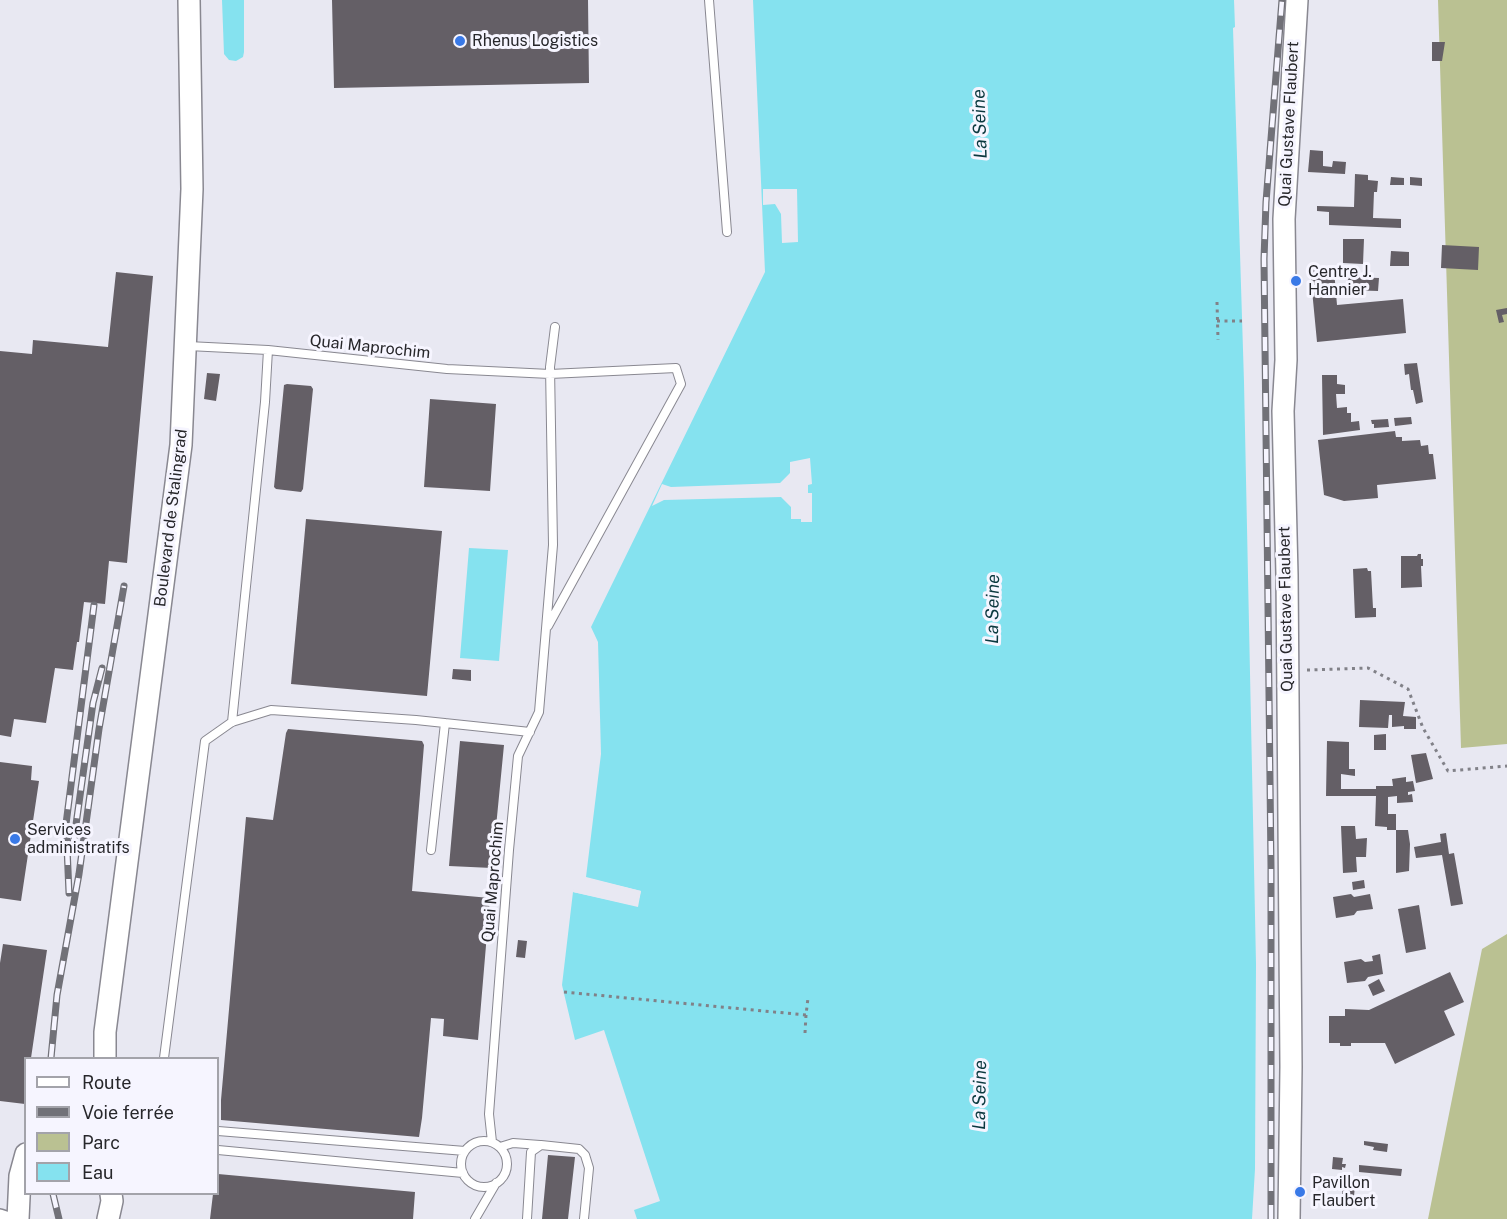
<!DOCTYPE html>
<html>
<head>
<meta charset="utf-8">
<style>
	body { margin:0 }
	#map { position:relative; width:1507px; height:1219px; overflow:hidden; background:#e8e8f2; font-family:"Public Sans",sans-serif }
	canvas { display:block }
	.legend { position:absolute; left:24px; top:1057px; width:195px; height:138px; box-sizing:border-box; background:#f6f5ff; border:2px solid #a3a3aa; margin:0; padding:8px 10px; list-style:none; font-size:18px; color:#27272b }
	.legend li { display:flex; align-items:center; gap:12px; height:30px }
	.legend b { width:30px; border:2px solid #a3a3aa }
</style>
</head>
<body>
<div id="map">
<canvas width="1507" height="1219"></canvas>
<ul class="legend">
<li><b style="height:8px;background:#fff"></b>Route</li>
<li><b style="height:8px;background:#717178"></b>Voie ferrée</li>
<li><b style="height:16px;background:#bac192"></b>Parc</li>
<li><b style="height:16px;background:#85e2ef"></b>Eau</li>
</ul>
</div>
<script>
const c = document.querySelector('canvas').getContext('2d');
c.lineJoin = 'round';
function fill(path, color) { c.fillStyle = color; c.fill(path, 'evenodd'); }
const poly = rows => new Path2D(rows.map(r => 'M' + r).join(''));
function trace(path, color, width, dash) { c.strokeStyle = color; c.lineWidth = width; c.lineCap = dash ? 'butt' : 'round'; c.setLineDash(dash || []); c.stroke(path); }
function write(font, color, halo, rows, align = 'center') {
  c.font = font + ' "Public Sans",sans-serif'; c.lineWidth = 6; c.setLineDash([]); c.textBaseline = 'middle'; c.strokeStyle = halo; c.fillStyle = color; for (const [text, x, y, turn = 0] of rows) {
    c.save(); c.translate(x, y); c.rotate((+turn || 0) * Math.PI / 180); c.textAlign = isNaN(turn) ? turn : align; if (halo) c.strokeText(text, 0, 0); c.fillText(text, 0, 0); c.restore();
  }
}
fill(poly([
	[1438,0,1507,0,1507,744,1461,748],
	[1507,934,1507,1219,1428,1219,1482,949]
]), '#bac192');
fill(poly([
	[222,0,244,0,244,52,243,57,236,61,229,60,224,54],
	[753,0,1234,0,1235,27,1233,28,1244,382,1256,964,1255,1169,1252,1219,637,1219,634,1210,660,1201,604,1030,575,1040,562,985,573,892,637,906,641,891,586,877,601,754,598,642,591,627,765,272],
	[469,548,508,550,499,661,460,658]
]), '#85e2ef');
fill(poly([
	[763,189,797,189,798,242,782,243,781,214,775,204,763,205],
	[810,458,812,484,808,485,808,493,812,493,812,522,801,522,801,519,791,519,791,507,781,497,664,500,652,506,662,484,671,487,780,483,790,473,790,462],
	[583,877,641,891,638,907,573,892,574,889,635,903,638,893,585,880]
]), '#e8e8f2');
fill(poly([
	[332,0,588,0,589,83,334,88],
	[1432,42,1445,42,1442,61,1432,61],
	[1310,150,1323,151,1323,166,1332,167,1333,161,1346,162,1345,174,1308,172],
	[1355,174,1368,175,1368,180,1378,181,1377,192,1374,192,1373,218,1401,219,1401,228,1329,225,1329,212,1317,211,1317,206,1354,207],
	[1391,177,1404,178,1404,185,1390,185],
	[1410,177,1422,178,1422,186,1410,185],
	[1343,239,1364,239,1363,264,1343,263],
	[1442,245,1479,247,1478,270,1441,268],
	[1391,251,1409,252,1409,266,1390,266],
	[1310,269,1334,270,1337,305,1403,299,1406,333,1317,342],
	[116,272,153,276,127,563,109,561,105,604,84,602,79,642,77,642,73,670,55,668,46,723,14,719,11,737,0,735,0,351,32,354,33,340,108,347],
	[1348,277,1379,278,1378,291,1347,290],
	[1507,308,1507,314,1502,315,1504,322,1499,323,1496,310],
	[1417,363,1423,402,1416,404,1413,390,1411,390,1409,374,1405,375,1404,364],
	[207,373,220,374,216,401,204,399],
	[1322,375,1337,375,1337,384,1345,385,1345,394,1336,394,1337,408,1347,407,1347,413,1351,413,1351,422,1359,421,1360,430,1323,435],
	[287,384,311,386,313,389,303,489,301,492,276,489,274,487,284,385],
	[430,399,496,404,490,491,424,487],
	[1411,417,1412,424,1395,426,1394,418],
	[1388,419,1389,427,1374,428,1374,424,1372,424,1371,420],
	[1395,431,1396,437,1402,437,1402,441,1420,440,1421,446,1428,445,1429,454,1433,454,1436,479,1377,485,1378,498,1344,501,1324,495,1318,440],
	[306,519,442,531,427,696,291,684],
	[1418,554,1421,554,1421,559,1423,559,1423,566,1421,566,1422,587,1401,588,1401,556,1417,556],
	[1367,568,1368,571,1371,571,1373,608,1376,608,1376,617,1355,618,1353,569],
	[453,669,471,670,471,681,452,679],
	[1360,700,1405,702,1403,716,1416,717,1416,729,1404,729,1404,726,1392,727,1392,715,1389,715,1388,728,1359,727],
	[288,729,422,741,424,745,412,891,490,898,478,1040,443,1036,444,1019,431,1018,422,1118,419,1137,221,1120,221,1100,246,817,273,820,286,733],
	[1386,734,1386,750,1374,750,1374,735],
	[460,741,504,745,492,868,449,866],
	[1327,741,1349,742,1349,769,1355,769,1355,776,1341,774,1341,789,1376,789,1376,786,1393,786,1392,779,1406,777,1406,782,1413,781,1415,791,1408,792,1408,795,1412,794,1413,802,1397,803,1397,796,1388,797,1388,814,1396,814,1396,830,1387,830,1387,827,1375,826,1376,796,1326,796],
	[1426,753,1433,779,1416,783,1411,755],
	[0,762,32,766,31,780,39,781,21,901,0,898],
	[1341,826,1355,826,1356,839,1367,838,1366,857,1356,857,1357,872,1343,873],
	[1396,830,1408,830,1410,844,1409,871,1396,873],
	[1446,833,1449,854,1454,853,1463,904,1451,906,1442,855,1416,858,1414,847,1441,842,1440,834],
	[1364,880,1365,888,1353,890,1352,882],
	[1351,894,1354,897,1370,894,1373,909,1357,911,1354,915,1336,918,1333,897],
	[1419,905,1426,949,1406,953,1398,909],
	[518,940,527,941,525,958,516,957],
	[3,944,47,950,31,1058,26,1058,25,1104,0,1101,0,963],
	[1380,954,1383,974,1368,977,1365,981,1347,983,1344,962,1361,959,1365,962,1373,961,1372,956],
	[1450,972,1464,1002,1444,1011,1455,1035,1395,1064,1385,1043,1351,1043,1351,1046,1340,1046,1340,1043,1329,1043,1329,1016,1345,1016,1345,1009,1369,1010],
	[1379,979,1385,991,1373,996,1368,985],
	[1364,1141,1388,1144,1387,1152,1373,1150,1374,1147,1364,1145],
	[548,1155,575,1157,568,1219,542,1219],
	[1333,1157,1343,1158,1342,1164,1346,1164,1345,1168,1342,1167,1342,1170,1332,1169],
	[1359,1165,1402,1169,1401,1176,1359,1172],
	[218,1174,415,1192,413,1219,210,1219,213,1194,218,1194],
	[1344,1175,1363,1179,1362,1187,1355,1186,1353,1206,1341,1204]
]), '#645f66');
const lane = poly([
	[709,0,727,232],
	[188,346,268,350,447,369,550,374,676,368,681,384,548,626],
	[232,722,265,402,268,350],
	[431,850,445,723],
	[164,1058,205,741,232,722,271,710,416,720,530,732],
	[218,1131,465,1151],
	'461 1164a23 23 0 1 1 46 0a23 23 0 1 1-46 0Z',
	[492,1142,489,1114,509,850,518,756,539,712,553,545,550,367,555,327],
	[500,1147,513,1143,540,1145],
	[218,1150,463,1173],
	[475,1219,496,1183],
	[527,1219,531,1152,541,1145,579,1149,585,1155,589,1168,584,1219]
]);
const street = poly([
	[0,1217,6,1219]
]);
const secondary = poly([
	[105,1058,105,1032,181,445,192,189,189,0],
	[18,1219,20,1176,26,1154],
	[108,1219,112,1201,111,1194],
	[1289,1219,1291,1067,1287,575,1283,411,1286,360,1284,219,1297,0]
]);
trace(lane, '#898891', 10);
trace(street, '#898891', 18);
trace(secondary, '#898891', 24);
trace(poly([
	[1217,302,1218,340],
	[1217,321,1242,321],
	[1307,670,1368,668,1408,689,1423,728,1448,771,1507,766],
	[564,992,806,1015,808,998],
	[805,1033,806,1015]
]), '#818188', 3, [3, 4.5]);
trace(lane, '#fff', 8);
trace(street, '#fff', 15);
trace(secondary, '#fff', 21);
const rail = poly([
	[73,846,93,703,102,668],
	[69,893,66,824,94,605],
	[51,1058,57,995,79,874,99,729,124,586],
	[53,1194,59,1219],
	[1271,1219,1271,867,1264,259,1266,202,1282,0]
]);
trace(rail, '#717178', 7);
trace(rail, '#f6f5ff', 4.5, [14]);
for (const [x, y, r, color] of [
	[460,41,6,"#3979e7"],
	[1296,281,6,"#3979e7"],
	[15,839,6,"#3979e7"],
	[1300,1192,6,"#3979e7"]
]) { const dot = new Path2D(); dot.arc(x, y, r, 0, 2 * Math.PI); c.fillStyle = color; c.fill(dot); trace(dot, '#f6f5ff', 2); }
write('16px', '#27272b', '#f6f5ff', [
	["Rhenus Logistics",472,41],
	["Centre J.",1308,272],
	["Hannier",1308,290],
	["Services",27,830],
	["administratifs",27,848],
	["Pavillon",1312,1183],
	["Flaubert",1312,1201]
], 'left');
write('16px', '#27272b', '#f6f5ff', [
	["Quai Gustave Flaubert",1289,124,-87],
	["Quai Maprochim",370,347,6],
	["Boulevard de Stalingrad",171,518,-83],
	["Quai Gustave Flaubert",1286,609,-91],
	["Quai Maprochim",493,882,-85]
]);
write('italic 18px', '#0b393f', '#f6f5ff', [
	["La Seine",980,124,-92],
	["La Seine",993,609,-89],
	["La Seine",980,1095,-89]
]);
</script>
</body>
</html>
